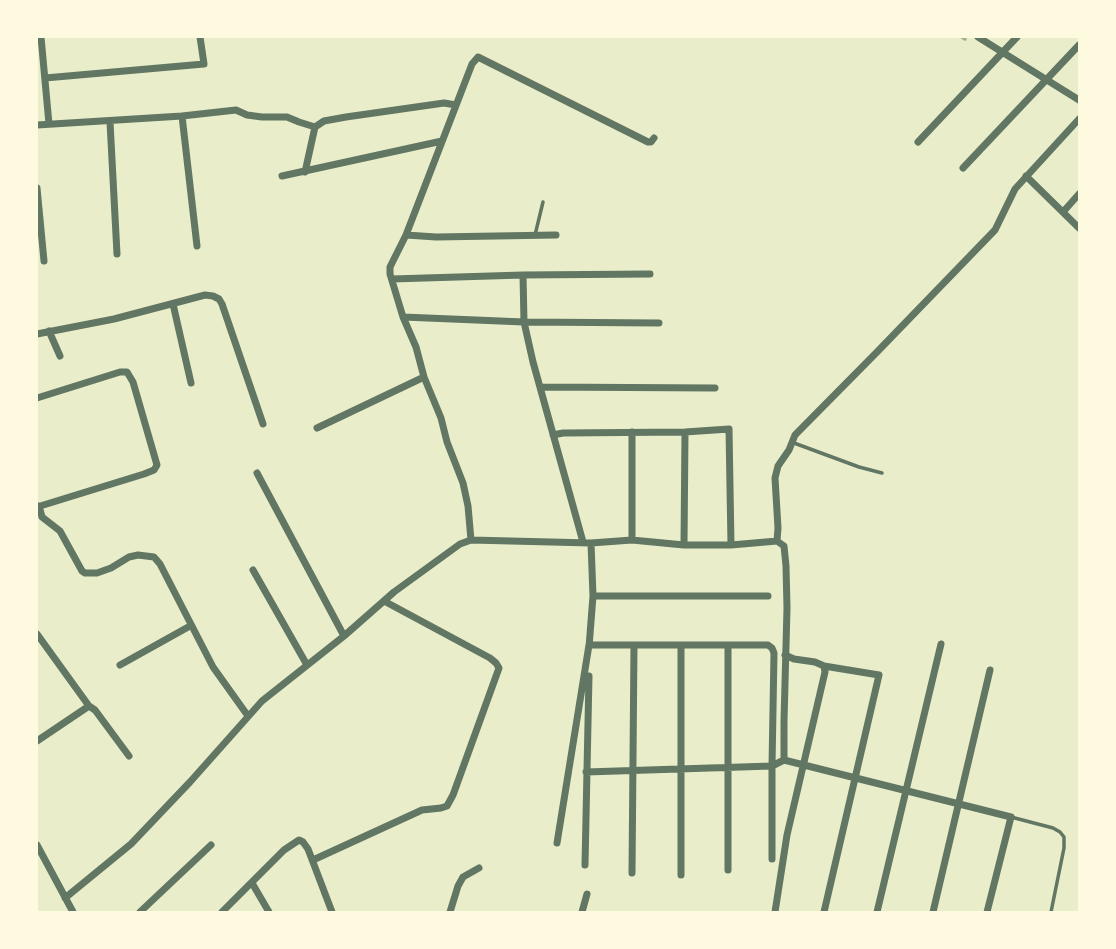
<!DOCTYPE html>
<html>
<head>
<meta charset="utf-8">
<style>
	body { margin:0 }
	#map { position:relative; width:1116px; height:949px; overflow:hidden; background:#e9edc9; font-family:"PT Sans",sans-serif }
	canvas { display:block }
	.frame { position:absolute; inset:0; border:38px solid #fefae0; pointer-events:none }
</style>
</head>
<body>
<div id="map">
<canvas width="1116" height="949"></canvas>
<div class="frame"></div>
</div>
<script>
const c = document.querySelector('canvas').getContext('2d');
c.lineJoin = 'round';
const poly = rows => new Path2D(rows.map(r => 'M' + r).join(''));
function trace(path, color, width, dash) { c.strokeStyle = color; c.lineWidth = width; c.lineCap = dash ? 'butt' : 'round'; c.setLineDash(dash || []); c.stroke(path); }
trace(poly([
	[962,37,965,39]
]), '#a3b18a', 3.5);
trace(poly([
	[535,235,543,202],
	[794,443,859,467,882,473],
	[1011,817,1053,828,1060,832,1064,837,1064,848,1051,912]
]), '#617663', 3.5);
trace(poly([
	[41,37,49,124],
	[978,37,1079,100],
	[45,78,204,64,200,37],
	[182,116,197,246],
	[110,122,117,254],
	[37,125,182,116,236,110,247,115,262,117,287,117,299,122,315,127,324,121,346,117,444,103,456,105],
	[918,142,1017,37],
	[963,168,1079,45],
	[305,172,315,127],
	[282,176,442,141],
	[1026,176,1079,228],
	[37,188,44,261],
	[1063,212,1079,194],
	[406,235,472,64,478,57,648,142,651,142,654,138],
	[392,279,523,275],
	[173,304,191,383],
	[403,317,524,322,659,323],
	[49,331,60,356],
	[37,334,114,319,205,295,213,296,219,299,222,304,263,424],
	[540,387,715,388],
	[37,398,120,372,127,372,133,382,157,465,154,470,144,474,37,507],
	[317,428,424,377],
	[553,435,563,433,685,432,729,429,731,545],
	[257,473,344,636],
	[39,506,42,517,60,531,82,571,85,573,97,573,111,568,129,557,138,555,154,557,160,564,213,667,248,716],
	[471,540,468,506,463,483,447,442,441,418,424,377,416,347,403,317,390,274,390,267,406,235,436,237,556,235],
	[632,540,632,432],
	[583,542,533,362,524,322,523,275,650,274],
	[684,545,685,432],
	[253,570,307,665],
	[593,596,768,596],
	[37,634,89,706,95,710,129,756],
	[589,647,593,596,591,543],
	[120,665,190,626],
	[37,741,89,706],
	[784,760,784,721,787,608,786,566,784,546,777,541,778,528,775,478,778,466,789,450,795,435,878,351,995,230,1015,189,1079,119],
	[586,772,772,766,784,760,1011,817,987,912],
	[557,843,589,645,768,645,772,648,774,653,772,766,772,859],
	[37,845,73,912],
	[313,860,422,810,441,808,447,806,453,795,499,668,496,663,490,658,384,601],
	[585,865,589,676],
	[728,870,728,645],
	[632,873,634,645],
	[681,875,681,645],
	[252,883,269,912],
	[65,898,131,844,190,782,262,701,344,636,394,592,460,544,471,540,591,543,632,540,684,545,731,545,777,541],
	[140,912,211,845],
	[222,912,284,850,299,840,303,842,308,849,332,912],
	[450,912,458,886,463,877,479,868],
	[582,912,587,894],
	[775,912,787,835,825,672,824,666,815,662,794,659,785,655],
	[824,912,879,675,824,666],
	[877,912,941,644],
	[933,912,990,670]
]), '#617663', 7);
</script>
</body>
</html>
